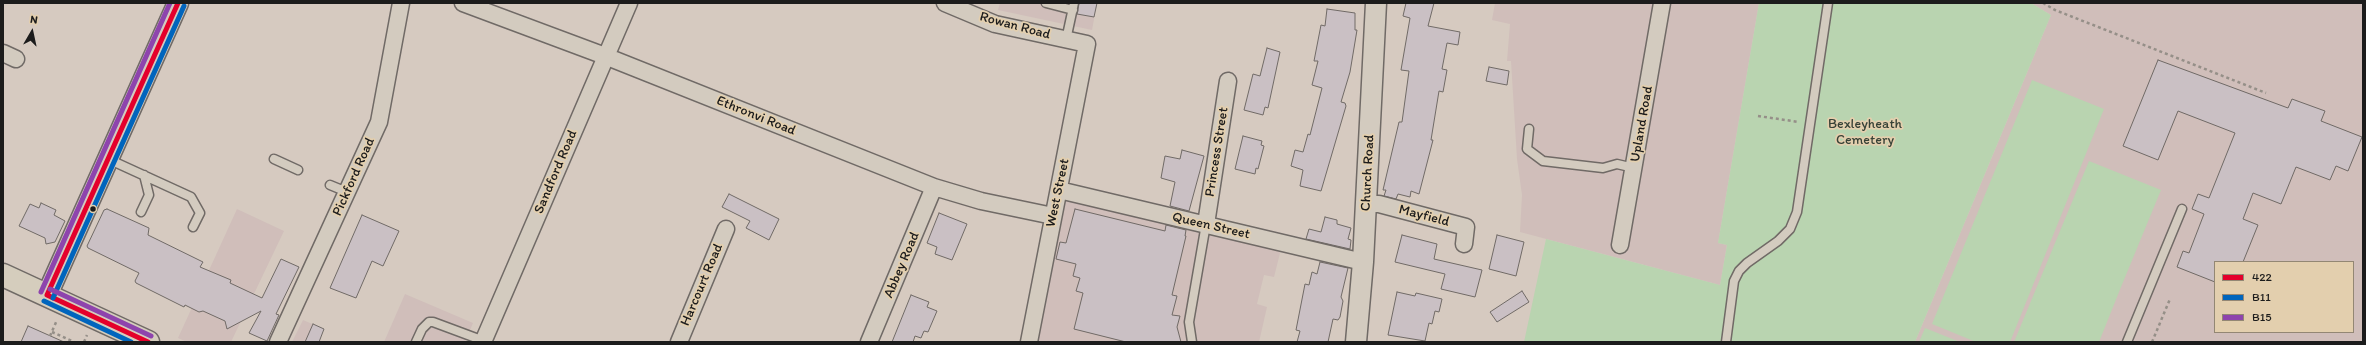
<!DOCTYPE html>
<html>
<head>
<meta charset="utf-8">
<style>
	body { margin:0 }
	#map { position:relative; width:2366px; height:345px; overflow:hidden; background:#d6cac0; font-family:Itim,sans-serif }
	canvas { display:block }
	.frame { position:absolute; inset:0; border:4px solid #1c1c1c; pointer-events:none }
	.legend { position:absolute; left:2214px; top:261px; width:140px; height:72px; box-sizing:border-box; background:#e3cfae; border:1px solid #938774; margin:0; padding:5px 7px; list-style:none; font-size:12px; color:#1c1c1c }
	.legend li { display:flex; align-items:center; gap:8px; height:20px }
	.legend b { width:20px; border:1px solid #938774 }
	.north { position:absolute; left:12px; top:12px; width:40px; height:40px; -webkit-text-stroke:3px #e3cfae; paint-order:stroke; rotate:9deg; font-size:11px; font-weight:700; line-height:16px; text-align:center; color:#1c1c1c }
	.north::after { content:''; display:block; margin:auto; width:14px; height:18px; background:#1c1c1c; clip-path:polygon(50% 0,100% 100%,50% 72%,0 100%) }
</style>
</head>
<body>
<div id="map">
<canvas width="2366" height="345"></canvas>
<div class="frame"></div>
<ul class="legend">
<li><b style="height:5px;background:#e4002b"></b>422</li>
<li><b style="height:5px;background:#0065bd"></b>B11</li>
<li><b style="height:5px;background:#8e44ad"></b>B15</li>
</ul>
<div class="north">N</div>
</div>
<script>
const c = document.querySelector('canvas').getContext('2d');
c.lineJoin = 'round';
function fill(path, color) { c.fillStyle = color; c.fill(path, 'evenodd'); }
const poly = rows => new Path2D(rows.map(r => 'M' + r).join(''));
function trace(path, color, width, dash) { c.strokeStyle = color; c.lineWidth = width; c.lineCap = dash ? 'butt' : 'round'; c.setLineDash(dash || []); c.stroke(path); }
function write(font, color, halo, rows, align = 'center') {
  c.font = font + ' Itim,sans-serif'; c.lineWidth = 3.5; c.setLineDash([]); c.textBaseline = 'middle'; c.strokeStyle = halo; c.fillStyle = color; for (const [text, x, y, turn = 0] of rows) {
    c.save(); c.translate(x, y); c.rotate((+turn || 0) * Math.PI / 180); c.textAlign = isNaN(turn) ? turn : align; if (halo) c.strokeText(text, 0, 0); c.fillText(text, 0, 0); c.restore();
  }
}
fill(poly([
	[1000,3,1097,3,1092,30,998,10],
	[1495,3,1759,3,1718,243,1727,245,1720,285,1520,232,1522,195,1517,159,1511,61,1507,61,1510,24,1492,20],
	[2031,3,2363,3,2363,342,1915,342,2051,15],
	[2215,262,2353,262,2353,332,2215,332],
	[1062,194,1282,245,1274,277,1264,275,1257,304,1267,307,1259,342,1030,342],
	[237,209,284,231,231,342,187,342,178,338],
	[405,294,473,323,465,342,384,342],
	[303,320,324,329,319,340,323,342,292,342]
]), '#d0beba');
fill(poly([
	[1759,3,2031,3,2051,15,1915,342,1524,342,1546,239,1720,285,1727,245,1718,243],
	[2032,80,2104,109,2010,342,1976,342,1932,324],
	[2089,161,2161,190,2121,287,2099,342,2014,342],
	[1925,328,1960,342,1919,342]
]), '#b9d4b0');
const building = poly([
	[1079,3,1097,3,1094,17,1077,14,1079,3],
	[1406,3,1434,3,1428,26,1460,32,1458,45,1447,43,1442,69,1447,70,1443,92,1439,91,1431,140,1433,140,1419,194,1411,191,1410,197,1398,194,1396,199,1384,196,1386,190,1383,190,1399,122,1402,122,1406,93,1409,71,1401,70,1410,18,1403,16,1406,3],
	[1327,9,1355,13,1355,30,1357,30,1350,72,1341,102,1345,103,1346,106,1321,191,1300,186,1303,170,1291,166,1295,150,1303,152,1308,134,1310,135,1322,88,1312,85,1318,61,1314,61,1321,25,1325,26,1327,9],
	[1267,48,1280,52,1268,108,1265,107,1263,115,1244,110,1253,74,1260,76,1267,48],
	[2158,60,2288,108,2292,99,2325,111,2321,121,2362,137,2348,171,2336,166,2330,180,2296,167,2281,204,2253,193,2243,219,2258,225,2243,262,2215,262,2215,282,2177,267,2183,251,2189,253,2204,214,2192,209,2198,194,2209,198,2235,133,2178,111,2158,160,2123,146,2158,60],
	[1489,67,1509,71,1507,85,1486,81,1489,67],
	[1243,136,1262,141,1261,145,1264,146,1258,169,1256,168,1255,174,1235,169,1243,136],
	[1182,150,1204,156,1189,211,1170,206,1175,182,1161,178,1165,156,1180,159,1182,150],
	[729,194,779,219,769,240,746,228,750,221,722,207,729,194],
	[41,203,56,210,54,215,65,221,55,242,46,244,45,238,19,226,30,204,39,208,41,203],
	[107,209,149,228,148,235,203,262,200,267,231,280,230,283,262,298,281,259,299,267,276,314,279,315,267,341,249,333,261,311,227,329,225,321,203,311,199,312,185,305,184,307,136,283,135,281,139,273,88,248,87,246,104,210,107,209],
	[1075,209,1165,231,1166,225,1186,230,1185,236,1186,236,1172,295,1177,296,1172,315,1180,316,1177,327,1181,342,1126,342,1074,329,1083,293,1076,291,1080,278,1073,276,1076,264,1056,259,1060,242,1066,243,1075,209],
	[939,213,967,224,952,260,935,254,937,247,927,243,939,213],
	[362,215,399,231,383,266,372,261,356,298,330,288,362,215],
	[1325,217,1337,220,1337,224,1351,228,1348,239,1351,240,1350,249,1306,239,1309,229,1321,232,1325,217],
	[1402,235,1437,244,1434,259,1482,270,1475,297,1441,289,1445,274,1395,262,1402,235],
	[1497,235,1524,242,1516,276,1489,269,1497,235],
	[1320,262,1348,268,1341,297,1343,301,1340,317,1338,320,1333,319,1328,342,1297,342,1300,331,1296,330,1305,284,1309,285,1312,272,1317,274,1320,262],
	[1522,291,1529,302,1497,322,1490,312,1522,291],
	[1397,292,1415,296,1416,293,1442,299,1439,312,1435,311,1432,324,1429,323,1425,341,1388,335,1397,292],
	[911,295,929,302,927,307,937,311,928,332,924,331,921,338,915,336,913,342,892,342,911,295],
	[313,324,324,329,319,342,305,342,313,324],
	[28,326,64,342,21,342,28,326]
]);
fill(building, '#cac0c4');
trace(building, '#706a66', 1);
const service = poly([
	[1046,3,1073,10],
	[1066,40,1074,3],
	[1529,129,1527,149,1543,161,1603,168,1617,164,1634,168],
	[108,159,191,197,200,213,193,227],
	[274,159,298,170],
	[330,185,347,192],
	[141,212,149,195,144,175],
	[416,342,422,329,429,322,433,322,484,341],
	[1192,342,1189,322,1206,224],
	[1726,342,1734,281,1739,271,1747,263,1778,241,1790,229,1797,212,1828,3],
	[2127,342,2182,209]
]);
const minor = poly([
	[463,3,605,56,934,187,981,201,1053,216],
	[945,3,995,24,1087,44,1029,342],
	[3,53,16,59],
	[1059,190,1363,262],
	[1366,204,1379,204,1466,227,1464,244],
	[1206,224,1228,81],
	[1620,245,1662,3],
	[278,342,379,122,401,3],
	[483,342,629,3],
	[679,342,726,229],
	[869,342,934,187]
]);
const tertiary = poly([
	[47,295,178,3],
	[1356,342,1363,262,1376,3]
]);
const primary = poly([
	[3,275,148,342]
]);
trace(service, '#706a66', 11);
trace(minor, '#706a66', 19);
trace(tertiary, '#706a66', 23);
trace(primary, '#706a66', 25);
trace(poly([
	[2043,3,2055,10,2266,93],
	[1758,116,1799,122],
	[52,332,74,342],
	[50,336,57,320],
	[84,342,87,335],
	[2152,342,2170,299]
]), '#958f88', 2.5, [3, 3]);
trace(service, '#d3cbbf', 8);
trace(minor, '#d3cbbf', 16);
trace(tertiary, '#d3cbbf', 20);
trace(primary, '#d5cdbd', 22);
trace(poly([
	[47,295,178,3],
	[47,295,148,342]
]), '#e4002b', 5);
trace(poly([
	[53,298,184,6],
	[44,301,131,342]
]), '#0065bd', 5);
trace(poly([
	[50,289,151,336],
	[41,292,170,3]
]), '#8e44ad', 5);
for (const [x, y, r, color] of [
	[93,209,3.5,"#1c1c1c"]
]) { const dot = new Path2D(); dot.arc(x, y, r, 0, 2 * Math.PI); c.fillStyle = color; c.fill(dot); trace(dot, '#e3cfae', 1.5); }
write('14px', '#1c1c1c', '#e3cfae', [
	["Rowan Road",1015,26,15],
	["Ethronvi Road",756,116,22],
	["Upland Road",1642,124,-80],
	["Princess Street",1217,152,-81],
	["Sandford Road",556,172,-67],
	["Church Road",1368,173,-87],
	["Pickford Road",354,177,-66],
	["West Street",1058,193,-78],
	["Mayfield",1424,216,15],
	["Queen Street",1211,226,13],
	["Abbey Road",902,265,-67],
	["Harcourt Road",702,285,-67]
]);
write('14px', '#374237', '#e3cfae', [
	["Bexleyheath",1865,124],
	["Cemetery",1865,140]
]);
</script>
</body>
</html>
